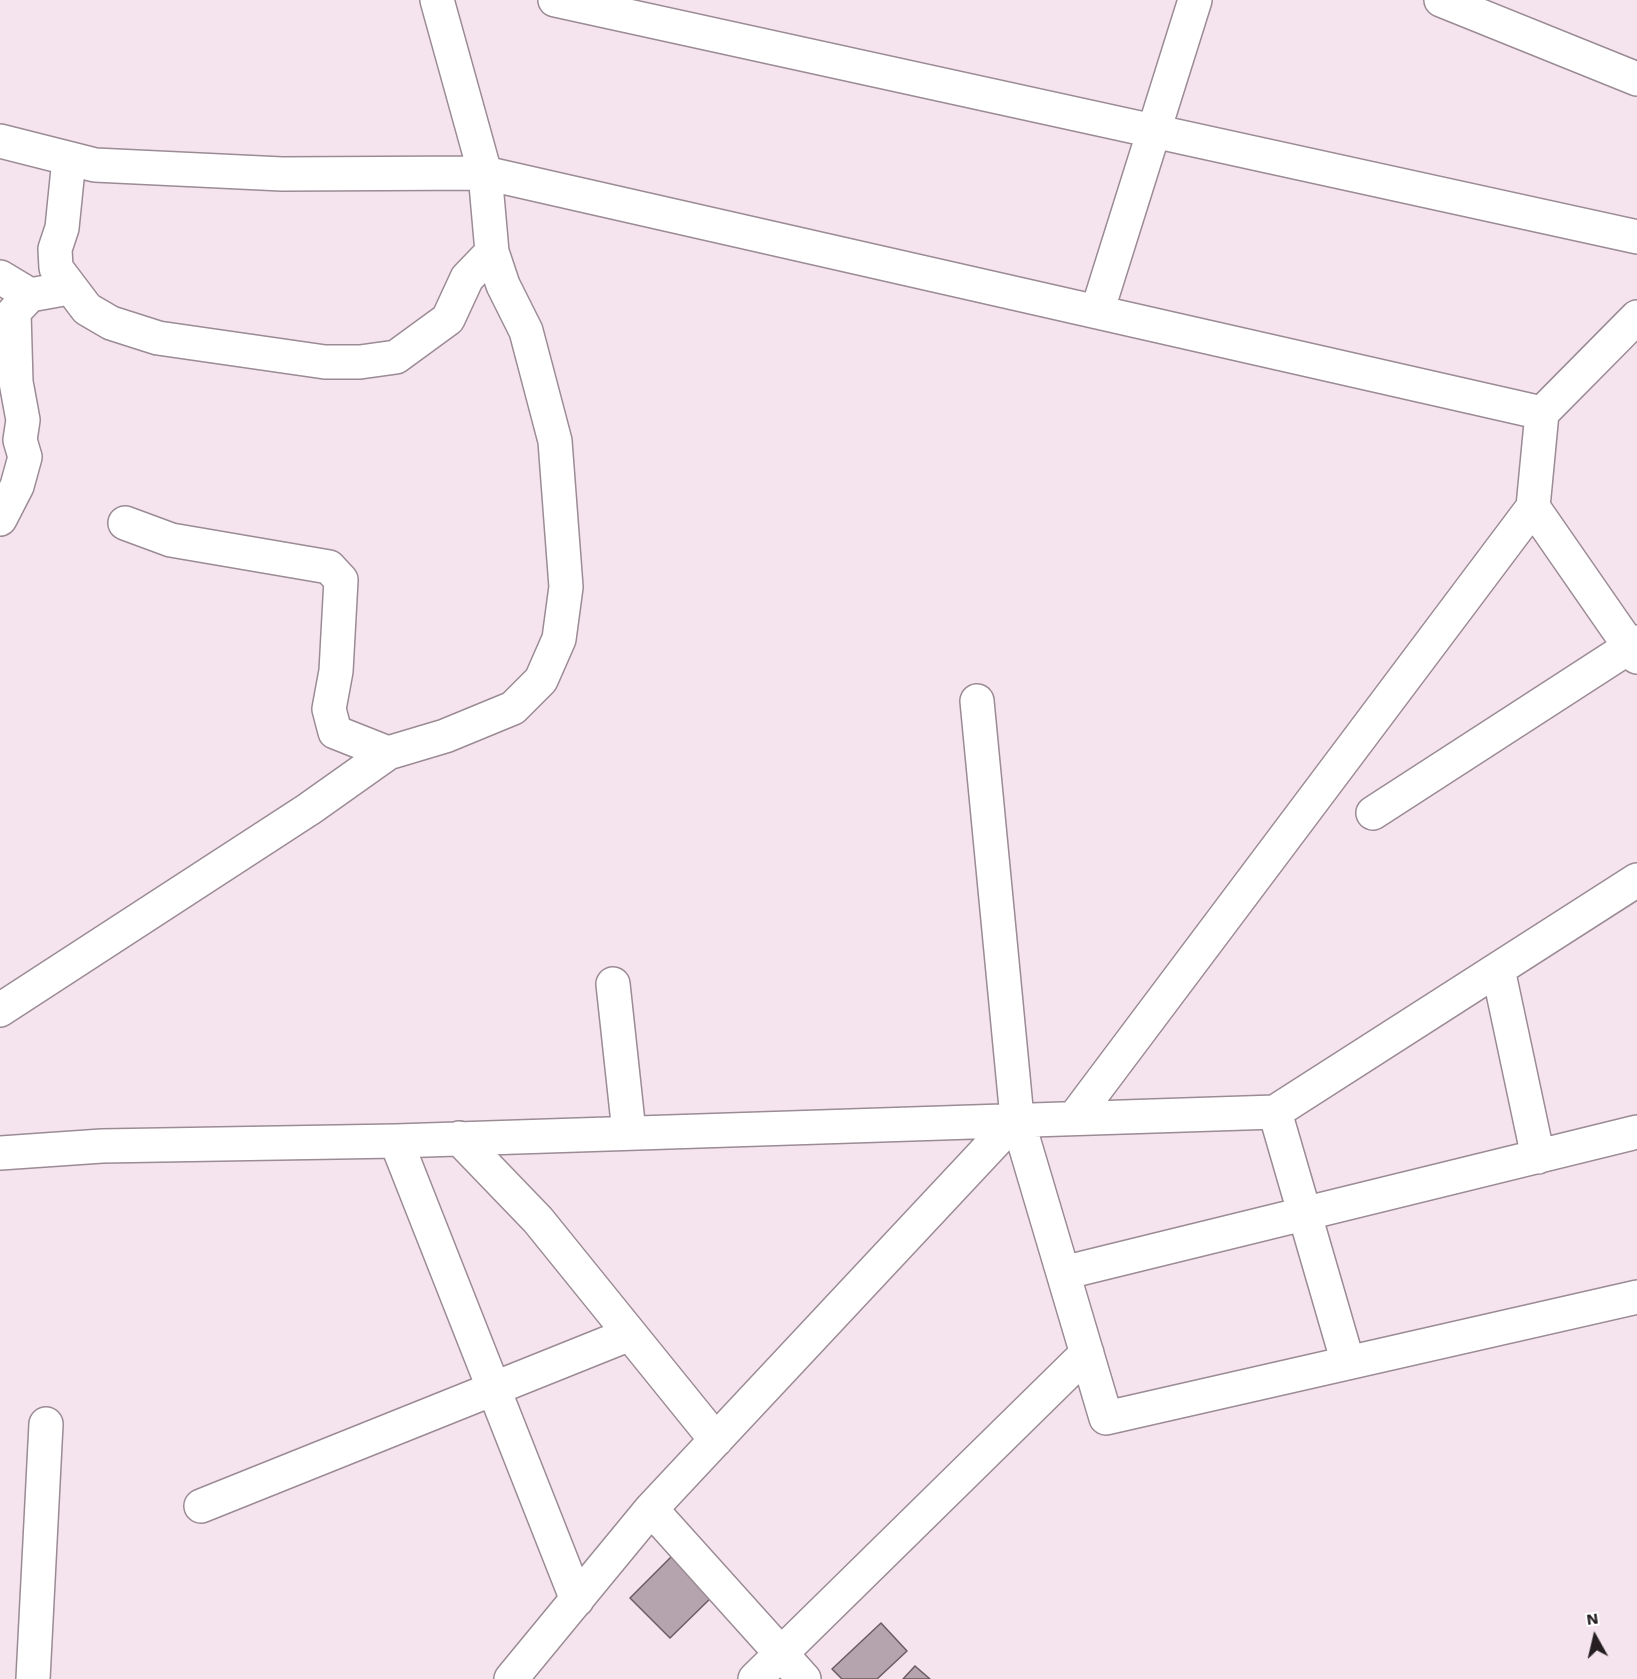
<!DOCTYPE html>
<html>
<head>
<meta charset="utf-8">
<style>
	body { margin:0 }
	#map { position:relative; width:1637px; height:1679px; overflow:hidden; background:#f5e3ed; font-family:"Work Sans",sans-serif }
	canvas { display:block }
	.north { position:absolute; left:1565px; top:1607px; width:60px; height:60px; -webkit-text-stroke:4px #fff; paint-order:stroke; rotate:352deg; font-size:16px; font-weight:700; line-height:24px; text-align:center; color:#251f22 }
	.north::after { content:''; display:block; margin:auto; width:21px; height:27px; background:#251f22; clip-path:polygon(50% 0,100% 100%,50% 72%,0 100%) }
</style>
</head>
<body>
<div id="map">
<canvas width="1637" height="1679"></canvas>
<div class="north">N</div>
</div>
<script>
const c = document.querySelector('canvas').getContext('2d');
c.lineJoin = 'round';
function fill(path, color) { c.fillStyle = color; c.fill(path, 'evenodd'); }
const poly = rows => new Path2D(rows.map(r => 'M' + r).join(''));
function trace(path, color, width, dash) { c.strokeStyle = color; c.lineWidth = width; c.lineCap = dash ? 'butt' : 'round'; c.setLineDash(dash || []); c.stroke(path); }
const building = poly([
	[677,1551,717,1592,670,1638,630,1598,677,1551],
	[881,1623,907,1651,877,1679,842,1679,832,1669,881,1623],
	[915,1666,930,1679,903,1679,915,1666]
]);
fill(building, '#b5a4ae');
trace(building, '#6a5b63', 1.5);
const minor = poly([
	[555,0,1637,237],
	[1441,0,1637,79],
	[0,141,95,165,282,174,485,173,1542,413],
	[69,159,62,228,55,249,56,268,87,309,111,323,158,338,325,362,360,362,396,357,448,319,467,278,492,252],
	[0,277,30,295],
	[1097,312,1195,0],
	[1533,507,1637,657],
	[0,519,17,486,25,457,20,440,23,420,16,382,14,312,30,295,69,288],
	[125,523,171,540,329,567,341,580,336,671,329,709,335,732,388,753],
	[977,701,1017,1118,1106,1418,1637,1297],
	[1373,813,1637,642],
	[1498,969,1538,1157],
	[613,984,629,1132],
	[0,1010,309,809,388,753,445,736,513,708,541,680,559,639,566,587,555,441,526,331,503,285,492,252,485,173,437,0],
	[1275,1112,1348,1363],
	[1075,1117,1533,507,1542,413,1637,317],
	[459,1138,538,1220,716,1440],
	[396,1141,577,1600],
	[0,1153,102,1146,396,1141,1275,1112,1637,880],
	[1063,1273,1637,1132],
	[201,1506,630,1334],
	[651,1509,804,1679],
	[33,1679,46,1424],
	[511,1679,651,1509,1017,1118],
	[755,1679,1087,1353]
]);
trace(minor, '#9b8b94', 36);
trace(minor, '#fff', 33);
</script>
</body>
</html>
